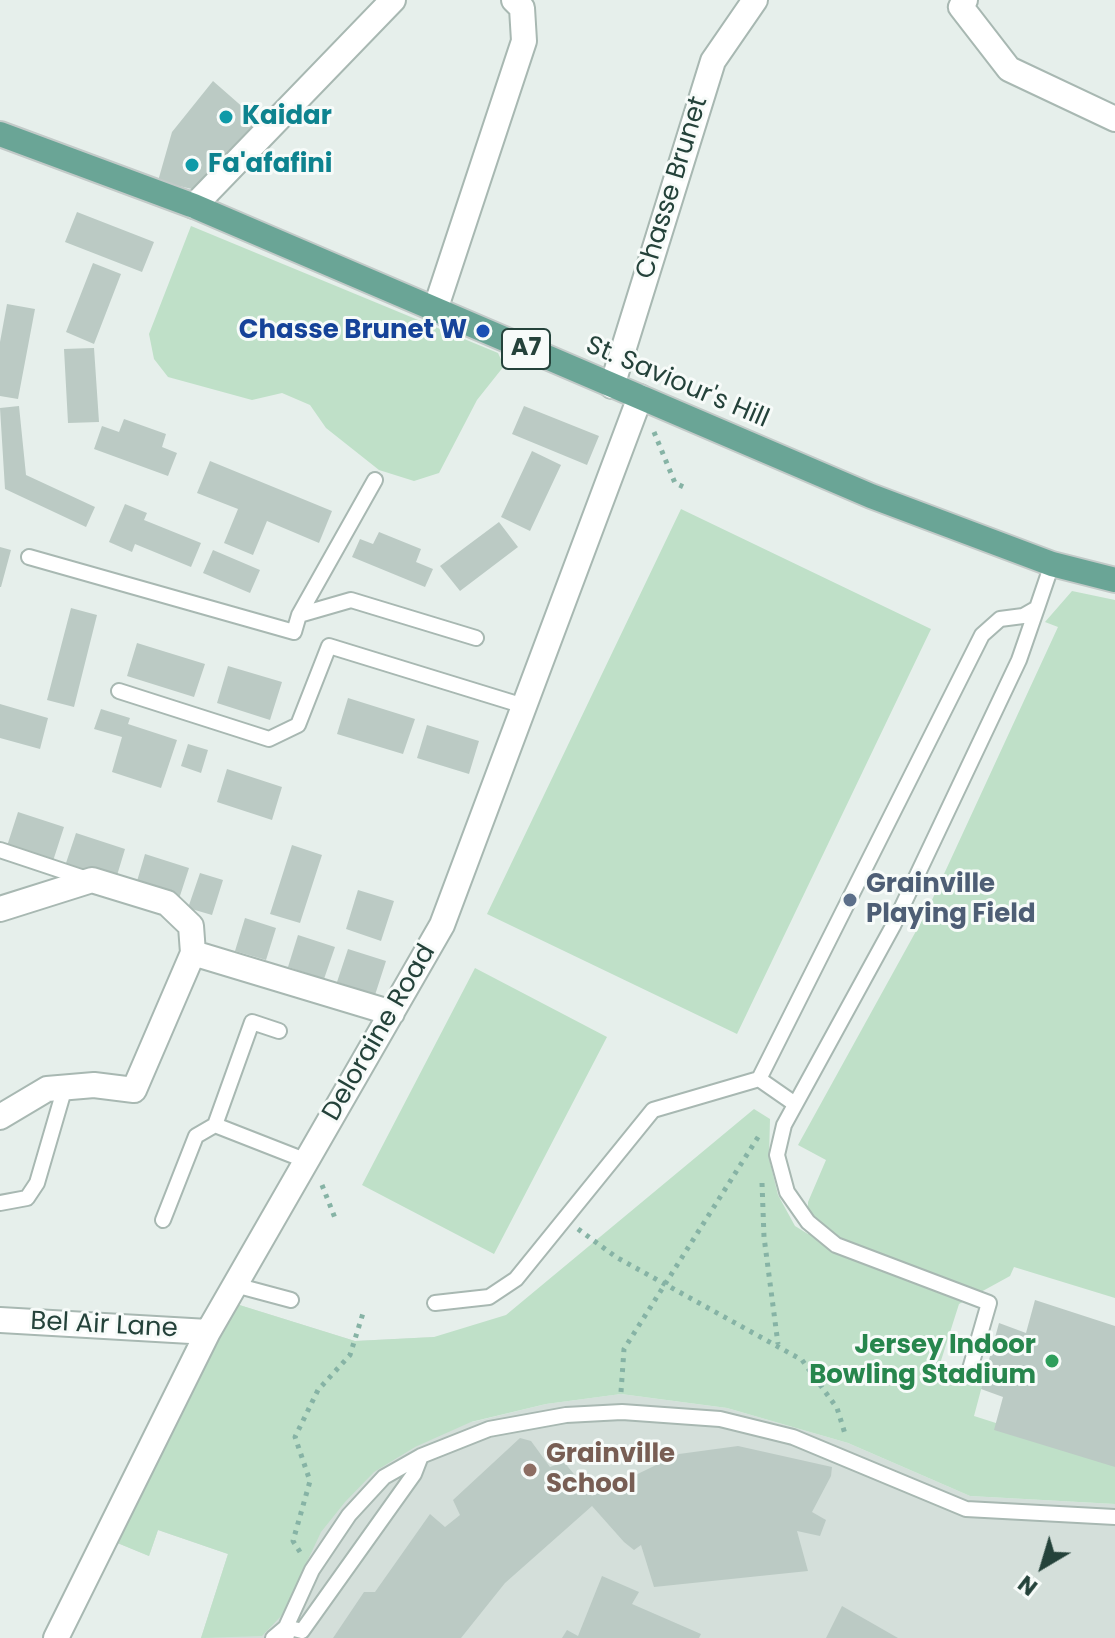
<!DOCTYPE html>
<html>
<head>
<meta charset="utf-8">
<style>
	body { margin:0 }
	#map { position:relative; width:1115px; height:1638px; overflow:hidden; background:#e6efeb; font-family:Poppins,sans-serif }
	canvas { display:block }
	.north { position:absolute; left:1003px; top:1526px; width:80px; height:80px; -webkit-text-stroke:6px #f7fbf9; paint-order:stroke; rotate:218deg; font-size:22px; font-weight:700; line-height:32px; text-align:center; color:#24423a }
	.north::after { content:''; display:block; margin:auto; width:28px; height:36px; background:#24423a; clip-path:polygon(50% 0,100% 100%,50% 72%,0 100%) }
</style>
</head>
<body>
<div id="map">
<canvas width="1115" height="1638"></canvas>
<div class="north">N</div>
</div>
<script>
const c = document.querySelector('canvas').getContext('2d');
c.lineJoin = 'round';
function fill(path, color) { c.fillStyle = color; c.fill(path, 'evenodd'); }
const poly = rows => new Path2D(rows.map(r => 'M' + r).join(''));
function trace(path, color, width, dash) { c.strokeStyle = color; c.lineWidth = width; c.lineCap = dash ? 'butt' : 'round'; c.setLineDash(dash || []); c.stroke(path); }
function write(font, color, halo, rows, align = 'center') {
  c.font = font + ' Poppins,sans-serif'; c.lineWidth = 6; c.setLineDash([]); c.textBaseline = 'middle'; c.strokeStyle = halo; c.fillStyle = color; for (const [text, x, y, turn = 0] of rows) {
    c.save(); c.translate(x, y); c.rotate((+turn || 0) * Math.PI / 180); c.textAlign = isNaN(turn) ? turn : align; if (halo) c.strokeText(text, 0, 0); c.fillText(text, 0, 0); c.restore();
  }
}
fill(poly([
	[233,1303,355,1341,434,1337,472,1422,546,1404,621,1394,727,1408,848,1443,970,1496,1115,1504,1115,1638,201,1638,228,1554,158,1530,149,1556,115,1542]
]), '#d4dfda');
fill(poly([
	[191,226,498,353,504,366,477,400,439,473,414,481,379,470,326,428,310,405,282,393,252,400,168,377,154,359,149,334],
	[681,509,931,629,737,1034,487,914],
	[1072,591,1115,600,1115,1298,1014,1267,1010,1276,959,1304,938,1370,982,1386,974,1416,1115,1461,1115,1504,970,1496,848,1443,727,1408,621,1394,546,1404,471,1422,415,1447,374,1472,345,1502,321,1532,282,1615,262,1636,201,1638,228,1554,158,1530,149,1556,115,1542,233,1303,355,1341,434,1337,506,1315,754,1109,770,1119,769,1158,778,1195,795,1226,808,1234,808,1202,826,1160,798,1145,926,913,1058,627,1045,622],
	[475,968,607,1037,494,1254,362,1185]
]), '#bfe0c8');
fill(poly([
	[213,81,262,124,196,190,158,181,172,132],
	[77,212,154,242,142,272,65,242],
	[93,263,121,274,94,344,66,332],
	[7,304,35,309,18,399,0,396,0,342],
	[94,348,99,422,68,423,64,349],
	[19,406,26,475,95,507,86,527,5,489,0,408],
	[524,406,599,436,587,465,512,434],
	[124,419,166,434,162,447,177,453,168,476,94,449,102,426,119,432],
	[532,451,561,465,530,531,501,517],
	[210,461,332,511,319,543,267,521,253,555,224,543,238,509,197,493],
	[125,504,147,513,144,520,201,543,191,567,135,544,132,552,109,542],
	[499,522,518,547,460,591,440,566],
	[379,532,421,549,416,562,433,569,425,587,352,557,360,539,373,544],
	[0,547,11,550,1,587,0,587],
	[213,550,260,570,250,593,203,573],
	[71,608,97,615,74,707,47,700],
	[137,643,205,664,194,697,127,676],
	[228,666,282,682,270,720,217,703],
	[348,698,415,719,403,754,337,734],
	[0,704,48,718,40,749,0,738],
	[101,709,130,718,128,724,177,740,161,788,112,772,122,737,94,729],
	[427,725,479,741,469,774,417,758],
	[188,744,208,750,201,773,181,766],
	[227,769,282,787,272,820,217,802],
	[18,812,64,827,53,861,7,846],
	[76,833,125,849,115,882,65,866],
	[292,845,322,855,300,923,270,914],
	[145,854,189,868,178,902,135,888],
	[200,873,223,880,212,915,188,908],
	[358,890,394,901,381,941,346,929],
	[245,918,276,928,266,960,235,951],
	[298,935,335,947,324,979,288,967],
	[348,949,386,961,375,995,337,982],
	[1035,1300,1115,1326,1115,1467,994,1430,1003,1397,981,1389,999,1323,1026,1333],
	[520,1438,531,1441,550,1467,564,1462,592,1496,679,1454,738,1446,832,1467,831,1476,812,1512,826,1520,820,1536,797,1531,808,1571,654,1587,641,1545,634,1550,624,1542,592,1506,505,1583,461,1638,333,1638,364,1592,375,1592,430,1514,445,1527,460,1515,453,1500],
	[602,1576,639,1592,632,1604,701,1634,699,1638,562,1638,567,1630,578,1636],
	[842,1606,898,1638,826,1638]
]), '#bbcac4');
const lane = poly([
	[29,557,294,632,299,615,375,480],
	[299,615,351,600,476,638],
	[119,691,269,739,298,725,329,646,524,706],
	[0,850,87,879],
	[759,1079,795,1104],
	[215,1125,252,1022,279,1031],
	[0,1203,27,1198,37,1183,65,1087],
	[163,1220,196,1136,215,1125,307,1161],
	[235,1285,291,1300],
	[435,1303,489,1297,516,1279,653,1110,759,1079,982,635,1000,619,1023,616,1037,608,1052,564],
	[970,1369,989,1303,836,1245,808,1222,787,1192,777,1155,784,1125,893,926,1019,660,1037,608],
	[287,1635,286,1627,302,1631,414,1474,421,1456],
	[273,1638,286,1627,312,1570,349,1515,384,1477,421,1456,489,1429,566,1415,622,1412,720,1419,793,1437,966,1509,1115,1517]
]);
const street = poly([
	[965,0,961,7,1009,69,1115,119],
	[194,206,393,0],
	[435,310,524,41,522,8,514,0],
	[612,386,713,61,755,0],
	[0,909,92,880,167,903,191,926,193,953,134,1090,94,1085,47,1089,0,1117],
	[193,953,392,1013],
	[0,1320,208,1332],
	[56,1638,208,1332,442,925,640,397]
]);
const primary = poly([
	[0,134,194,206,871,496,1052,564,1115,580]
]);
trace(lane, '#a8b8b2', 18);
trace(street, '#a8b8b2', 28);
trace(primary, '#c2cac8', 28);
trace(poly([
	[654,432,675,483,686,488],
	[762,1183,764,1237,778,1344],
	[322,1185,335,1218],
	[578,1229,616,1257,802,1360,837,1408,846,1437],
	[621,1392,624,1349,760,1134],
	[300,1552,293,1541,310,1481,295,1437,318,1390,350,1355,364,1310]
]), '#86b3a5', 5, [4, 6]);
trace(lane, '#fff', 14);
trace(street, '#fff', 24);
trace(primary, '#6aa596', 24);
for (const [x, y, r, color] of [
	[226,117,8,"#0f9aa8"],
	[192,165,8,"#0f9aa8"],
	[483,331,8,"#1a4fb4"],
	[850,900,8,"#5c6f8a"],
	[1052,1361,8,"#2e9e5b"],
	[530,1470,8,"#8d6e63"]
]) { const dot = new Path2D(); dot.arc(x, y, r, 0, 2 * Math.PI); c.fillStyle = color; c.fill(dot); trace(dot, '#f7fbf9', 3); }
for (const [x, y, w] of [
	[526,349,48]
]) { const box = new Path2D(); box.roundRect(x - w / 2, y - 20, w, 40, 6); c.fillStyle = '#f7fbf9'; c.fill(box); trace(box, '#24423a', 2); }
write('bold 24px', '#24423a', null, [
	["A7",526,349]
]);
write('bold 26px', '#0d838f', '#f7fbf9', [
	["Kaidar",242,117],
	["Fa'afafini",208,165]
], 'left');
write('26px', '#24423a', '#f7fbf9', [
	["Chasse Brunet",673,188,-73],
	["St. Saviour's Hill",677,383,23],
	["Deloraine Road",380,1033,-60],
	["Bel Air Lane",104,1326,3]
]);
write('bold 26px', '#164399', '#f7fbf9', [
	["Chasse Brunet W",467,331]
], 'right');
write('bold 26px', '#4e5e75', '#f7fbf9', [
	["Grainville",866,885],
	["Playing Field",866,915]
], 'left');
write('bold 26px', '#27864d', '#f7fbf9', [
	["Jersey Indoor",1036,1346],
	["Bowling Stadium",1036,1376]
], 'right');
write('bold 26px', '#785e54', '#f7fbf9', [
	["Grainville",546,1455],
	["School",546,1485]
], 'left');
</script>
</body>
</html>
